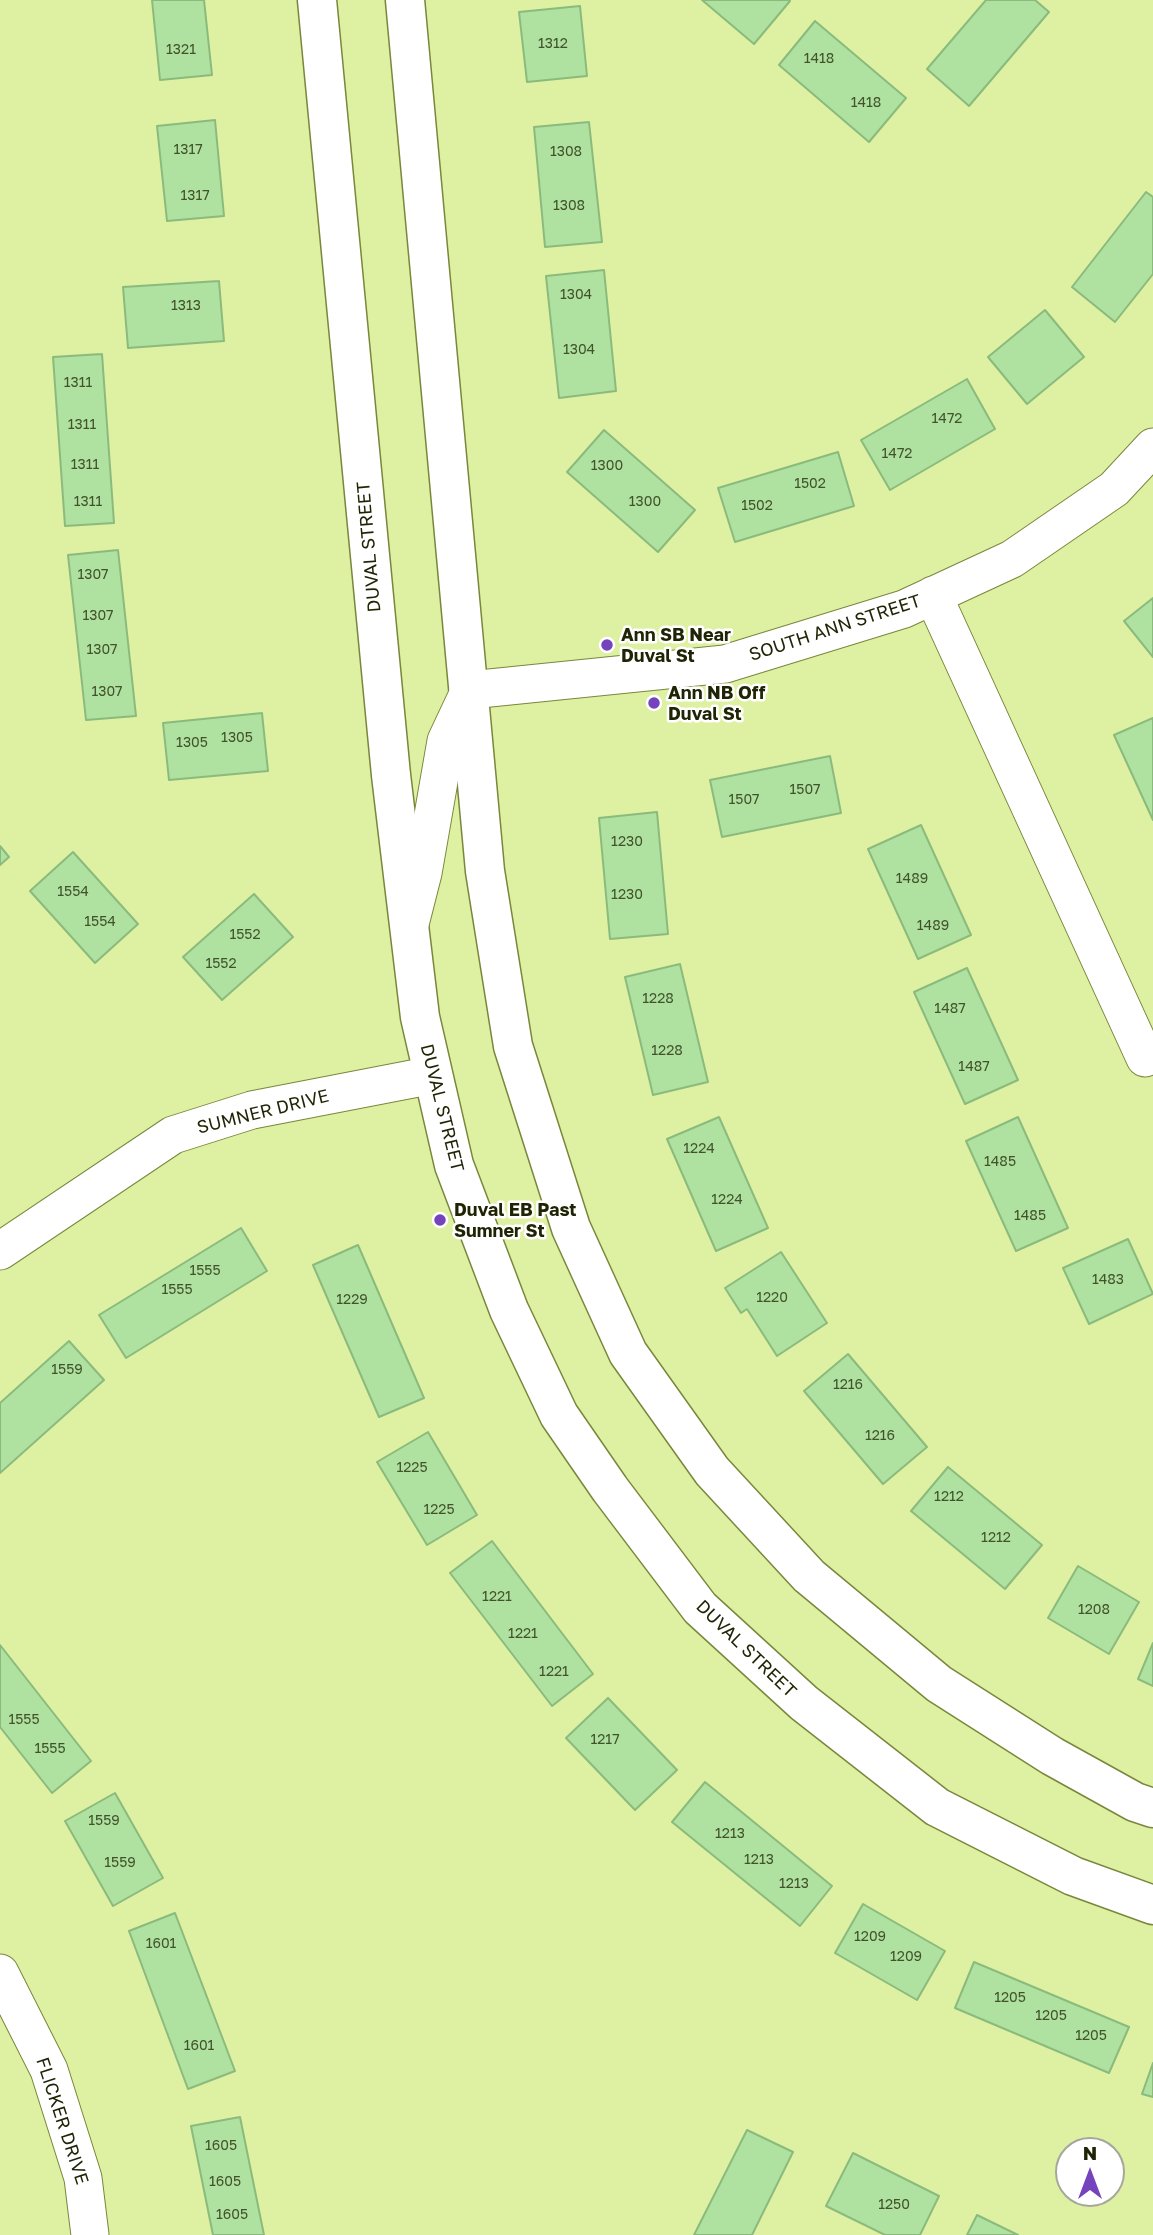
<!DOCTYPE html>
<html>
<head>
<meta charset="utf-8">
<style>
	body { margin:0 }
	#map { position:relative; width:1153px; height:2235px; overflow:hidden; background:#def0a2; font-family:"Golos Text",sans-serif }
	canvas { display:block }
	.north { position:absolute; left:1055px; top:2137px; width:70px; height:70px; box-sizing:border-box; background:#fff; border:2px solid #a5a79b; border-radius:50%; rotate:0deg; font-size:19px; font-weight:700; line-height:28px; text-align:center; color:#1e2404 }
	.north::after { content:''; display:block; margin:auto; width:24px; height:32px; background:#7544bc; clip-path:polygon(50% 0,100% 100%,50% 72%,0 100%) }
</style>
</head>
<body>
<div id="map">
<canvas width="1153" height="2235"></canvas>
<div class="north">N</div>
</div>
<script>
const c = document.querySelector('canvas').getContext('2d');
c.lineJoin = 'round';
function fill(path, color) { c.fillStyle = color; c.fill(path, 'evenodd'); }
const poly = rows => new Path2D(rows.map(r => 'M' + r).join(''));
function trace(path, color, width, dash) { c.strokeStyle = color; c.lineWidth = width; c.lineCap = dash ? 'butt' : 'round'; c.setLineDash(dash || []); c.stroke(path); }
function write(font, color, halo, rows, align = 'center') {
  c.font = font + ' "Golos Text",sans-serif'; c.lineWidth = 5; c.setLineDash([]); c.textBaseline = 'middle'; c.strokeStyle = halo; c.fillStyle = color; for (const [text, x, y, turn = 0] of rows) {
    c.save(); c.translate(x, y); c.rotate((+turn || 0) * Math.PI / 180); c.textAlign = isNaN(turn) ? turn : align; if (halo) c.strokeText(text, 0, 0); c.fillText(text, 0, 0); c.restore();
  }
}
const building = poly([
	[152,0,204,0,212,75,160,80,152,0],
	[702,0,788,0,790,1,754,44,702,0],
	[986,0,1035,0,1049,12,969,106,927,69,986,0],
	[580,6,587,76,527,82,519,12,580,6],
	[815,21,906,98,869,142,779,65,815,21],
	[215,120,224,216,167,221,157,126,215,120],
	[589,122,602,242,545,247,534,127,589,122],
	[1146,192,1153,197,1153,274,1115,322,1072,287,1146,192],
	[604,270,616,391,559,398,546,276,604,270],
	[219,281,224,341,128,348,123,287,219,281],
	[1045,310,1084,357,1027,404,988,357,1045,310],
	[102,354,114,523,65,526,53,357,102,354],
	[967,379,995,429,890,490,861,440,967,379],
	[604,430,695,510,658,552,567,472,604,430],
	[838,452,854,506,735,542,718,488,838,452],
	[118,550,136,716,86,720,68,555,118,550],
	[1153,598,1153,657,1124,621,1153,598],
	[262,713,268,771,169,780,163,723,262,713],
	[1153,718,1153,820,1114,735,1153,718],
	[830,756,841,813,722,837,710,780,830,756],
	[657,812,668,934,610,939,599,818,657,812],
	[921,825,971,935,918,959,868,849,921,825],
	[0,846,9,857,0,865,0,846],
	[73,852,138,924,95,963,30,891,73,852],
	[254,894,293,937,222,1000,183,957,254,894],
	[680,964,708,1082,653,1095,625,977,680,964],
	[967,968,1018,1080,965,1104,914,992,967,968],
	[719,1117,768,1228,716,1251,667,1139,719,1117],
	[1018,1117,1068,1228,1016,1251,966,1141,1018,1117],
	[241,1228,267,1271,126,1358,99,1315,241,1228],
	[1128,1239,1153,1294,1089,1324,1063,1268,1128,1239],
	[358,1245,424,1398,379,1417,313,1265,358,1245],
	[781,1252,827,1323,777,1356,747,1309,741,1313,725,1288,781,1252],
	[69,1341,104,1380,0,1473,0,1403,69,1341],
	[848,1354,927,1447,883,1484,804,1391,848,1354],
	[428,1432,477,1515,427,1545,377,1462,428,1432],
	[948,1467,1042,1545,1005,1589,911,1511,948,1467],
	[492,1541,593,1674,552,1706,450,1573,492,1541],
	[1078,1566,1139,1602,1109,1654,1048,1618,1078,1566],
	[1153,1643,1153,1686,1138,1679,1153,1643],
	[0,1645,91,1761,52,1793,0,1727,0,1645],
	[608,1698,677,1770,635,1810,566,1738,608,1698],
	[705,1782,832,1886,800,1926,672,1822,705,1782],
	[115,1793,163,1878,113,1906,65,1821,115,1793],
	[863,1904,945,1951,917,2000,835,1953,863,1904],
	[175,1913,235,2071,188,2089,129,1931,175,1913],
	[974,1962,1129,2027,1109,2073,955,2008,974,1962],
	[1153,2063,1153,2097,1142,2094,1153,2063],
	[240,2117,264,2235,213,2235,191,2126,240,2117],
	[747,2130,793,2152,752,2235,694,2235,747,2130],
	[853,2153,939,2196,920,2235,885,2235,826,2206,853,2153],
	[977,2215,1018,2235,967,2235,977,2215]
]);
fill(building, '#afe1a0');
trace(building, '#8bbb7c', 2);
const street = poly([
	[933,595,1145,1058],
	[410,924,423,873,446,741,470,690,725,664,904,609,1012,559,1114,489,1153,447],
	[0,1251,173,1135,252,1110,433,1075],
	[0,1973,49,2070,83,2178,90,2235]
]);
const secondary = poly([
	[317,0,391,775,420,1017,454,1165,509,1310,559,1415,610,1489,700,1608,804,1703,937,1807,1073,1876,1153,1905],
	[405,0,485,871,513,1046,571,1228,628,1353,712,1471,809,1576,939,1684,1052,1756,1135,1802,1153,1808]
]);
trace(street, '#79873c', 39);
trace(secondary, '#79873c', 41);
trace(street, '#fff', 37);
trace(secondary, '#fff', 38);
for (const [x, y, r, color] of [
	[607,645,7,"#7544bc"],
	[654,703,7,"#7544bc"],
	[440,1220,7,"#7544bc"]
]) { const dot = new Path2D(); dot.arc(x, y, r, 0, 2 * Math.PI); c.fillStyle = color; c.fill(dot); trace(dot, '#fff', 2.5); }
write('14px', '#42532b', null, [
	["1312",553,44],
	["1321",181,50],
	["1418",819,59],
	["1418",866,103],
	["1317",188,150],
	["1308",566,152],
	["1317",195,196],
	["1308",569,206],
	["1304",576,295],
	["1313",186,306],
	["1304",579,350],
	["1311",78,383],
	["1472",947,419],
	["1311",82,425],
	["1472",897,454],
	["1311",85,465],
	["1300",607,466],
	["1502",810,484],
	["1311",88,502],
	["1300",645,502],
	["1502",757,506],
	["1307",93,575],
	["1307",98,616],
	["1307",102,650],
	["1307",107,692],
	["1305",237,738],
	["1305",192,743],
	["1507",805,790],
	["1507",744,800],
	["1230",627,842],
	["1489",912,879],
	["1554",73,892],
	["1230",627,895],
	["1554",100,922],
	["1489",933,926],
	["1552",245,935],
	["1552",221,964],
	["1228",658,999],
	["1487",950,1009],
	["1228",667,1051],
	["1487",974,1067],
	["1224",699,1149],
	["1485",1000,1162],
	["1224",727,1200],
	["1485",1030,1216],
	["1555",205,1271],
	["1483",1108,1280],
	["1555",177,1290],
	["1220",772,1298],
	["1229",352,1300],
	["1559",67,1370],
	["1216",848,1385],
	["1216",880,1436],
	["1225",412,1468],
	["1212",949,1497],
	["1225",439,1510],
	["1212",996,1538],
	["1221",497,1597],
	["1208",1094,1610],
	["1221",523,1634],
	["1221",554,1672],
	["1555",24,1720],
	["1217",605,1740],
	["1555",50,1749],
	["1559",104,1821],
	["1213",730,1834],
	["1213",759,1860],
	["1559",120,1863],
	["1213",794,1884],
	["1209",870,1937],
	["1601",161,1944],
	["1209",906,1957],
	["1205",1010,1998],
	["1205",1051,2016],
	["1205",1091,2036],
	["1601",199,2046],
	["1605",221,2146],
	["1605",225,2182],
	["1250",894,2205],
	["1605",232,2215]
]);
write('18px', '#1e2404', '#fff', [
	["DUVAL STREET",369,547,-95],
	["SOUTH ANN STREET",835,628,-18],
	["DUVAL STREET",442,1108,76],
	["SUMNER DRIVE",263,1112,-14],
	["DUVAL STREET",746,1649,44],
	["FLICKER DRIVE",62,2121,72]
]);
write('bold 18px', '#1e2404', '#fff', [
	["Ann SB Near",621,635],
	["Duval St",621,656],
	["Ann NB Off",668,693],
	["Duval St",668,714],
	["Duval EB Past",454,1210],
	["Sumner St",454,1231]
], 'left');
</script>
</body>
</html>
